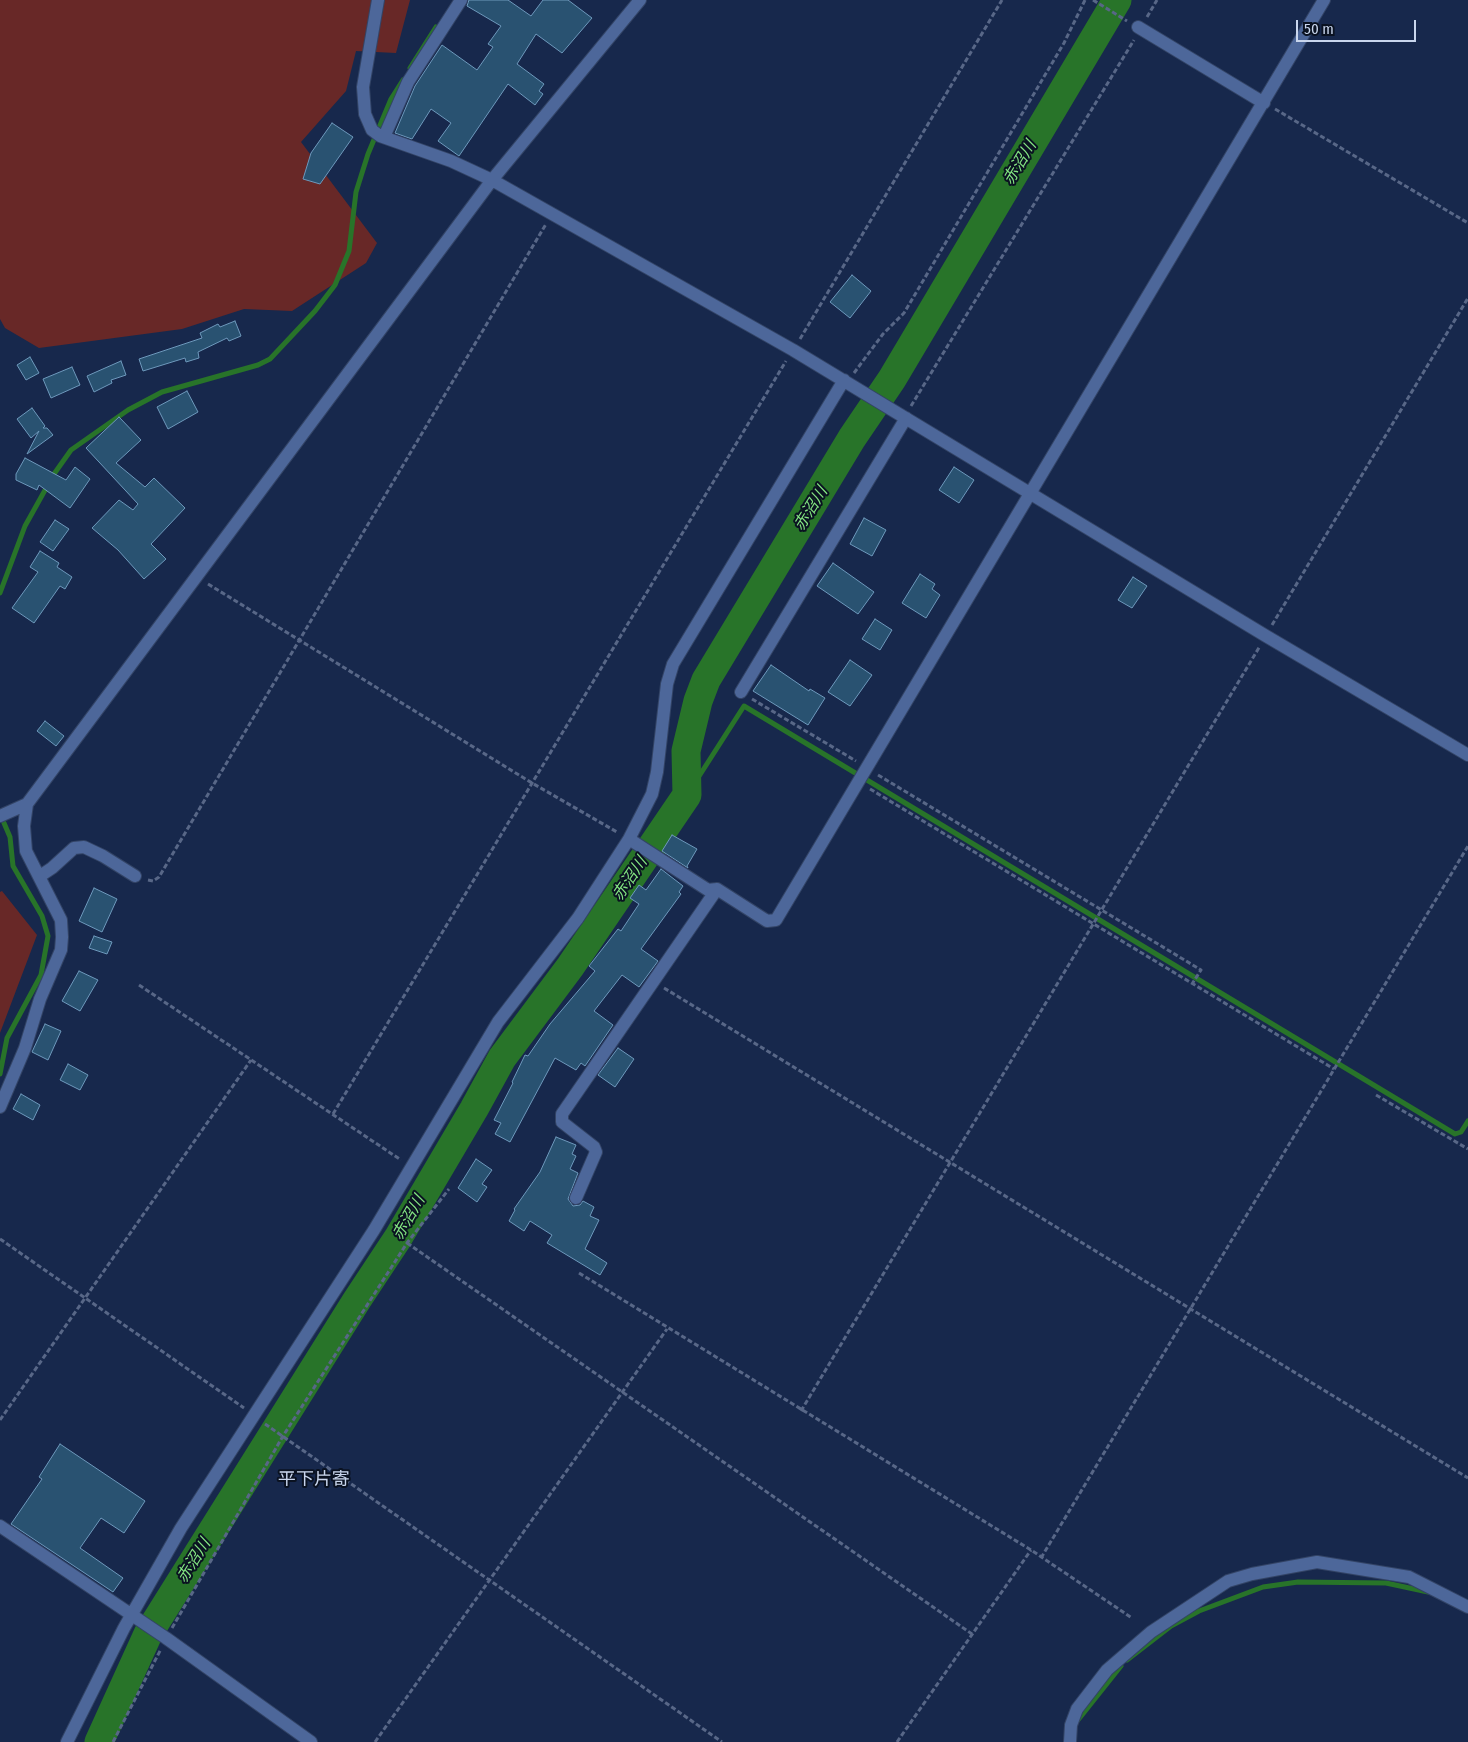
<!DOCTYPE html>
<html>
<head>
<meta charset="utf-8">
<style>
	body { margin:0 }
	#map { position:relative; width:1468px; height:1742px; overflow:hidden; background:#17284c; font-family:"Fira Sans Condensed",sans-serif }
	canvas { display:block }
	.scale { position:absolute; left:1296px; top:20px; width:120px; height:22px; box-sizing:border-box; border:2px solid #c9d6ed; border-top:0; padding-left:6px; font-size:15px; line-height:18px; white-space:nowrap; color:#c9d6ed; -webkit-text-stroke:4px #0a1221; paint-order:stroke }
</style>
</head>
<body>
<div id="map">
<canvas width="1468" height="1742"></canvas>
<div class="scale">50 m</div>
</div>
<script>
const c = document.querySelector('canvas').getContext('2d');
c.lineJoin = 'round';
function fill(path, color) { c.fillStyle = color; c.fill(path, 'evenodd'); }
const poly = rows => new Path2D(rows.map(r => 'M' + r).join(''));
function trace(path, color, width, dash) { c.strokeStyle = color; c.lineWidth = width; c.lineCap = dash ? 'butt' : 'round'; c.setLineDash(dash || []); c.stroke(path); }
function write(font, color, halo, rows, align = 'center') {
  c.font = font + ' "Fira Sans Condensed","Noto Sans JP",sans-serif'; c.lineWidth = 4; c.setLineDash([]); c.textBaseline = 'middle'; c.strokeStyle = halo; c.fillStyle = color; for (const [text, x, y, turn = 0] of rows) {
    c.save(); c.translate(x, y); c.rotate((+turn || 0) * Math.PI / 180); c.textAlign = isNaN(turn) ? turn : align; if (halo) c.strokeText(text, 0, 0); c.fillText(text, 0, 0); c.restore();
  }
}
fill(poly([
	[0,0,410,0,396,53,356,51,346,91,301,142,377,243,366,263,292,311,244,309,182,329,39,348,5,328,0,319],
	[2,891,37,935,0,1033,0,892]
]), '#682827');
trace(poly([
	[410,68,436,27],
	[0,593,25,526,54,474,71,450,128,410,162,392,258,365,270,359,315,311,335,285,349,251,356,192,368,154,391,99,403,80],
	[687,795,744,706,1455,1134,1461,1132,1468,1121],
	[0,1074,7,1038,41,975,48,936,42,916,13,866,10,837,1,816],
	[1127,1660,1171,1626,1199,1611,1263,1587,1298,1582,1386,1583,1428,1592],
	[1078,1720,1121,1666]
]), '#287429', 5);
trace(poly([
	[99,1742,148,1634,357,1300,398,1238,474,1109,502,1058,570,967,687,795,686,751,698,701,706,680,852,438,892,379,1117,0]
]), '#287429', 29);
const building = poly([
	[469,0,508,0,531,16,543,0,568,0,592,18,562,53,536,34,517,64,544,84,539,91,543,94,535,105,508,84,459,156,438,141,451,123,431,109,412,139,395,133,415,86,442,45,477,70,493,47,488,44,501,26,467,6,469,0],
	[332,123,353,137,320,184,303,179,311,153,332,123],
	[852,275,871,291,850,318,830,302,852,275],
	[235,321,241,336,229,341,227,338,198,352,199,358,186,362,185,358,143,371,139,359,202,338,200,333,218,324,220,327,235,321],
	[30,357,39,373,26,380,17,365,30,357],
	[121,361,126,375,111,380,112,383,94,392,87,376,121,361],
	[72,367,80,385,51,398,43,379,72,367],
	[187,391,198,412,168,429,157,407,187,391],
	[32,408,45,426,43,428,47,428,53,435,27,454,39,431,31,438,17,419,32,408],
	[119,417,141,440,116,463,145,487,154,478,185,508,151,544,166,559,144,579,118,550,92,528,119,500,133,510,138,504,86,448,119,417],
	[25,458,66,480,75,467,90,479,70,508,39,485,37,490,16,480,16,474,25,458],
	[954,467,974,480,959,503,939,490,954,467],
	[864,518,886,530,872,556,850,544,864,518],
	[55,520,69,529,53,551,40,542,55,520],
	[40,551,59,563,57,567,72,577,65,589,60,586,34,623,12,608,38,572,30,567,40,551],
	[833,563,874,592,858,614,817,586,833,563],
	[920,574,935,584,932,589,940,595,926,618,902,603,920,574],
	[1133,577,1147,586,1132,608,1118,600,1133,577],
	[875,619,892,630,880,650,862,639,875,619],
	[850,660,872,675,850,706,828,692,850,660],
	[771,665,809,691,810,689,825,698,808,725,753,691,771,665],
	[45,721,64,736,56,746,37,731,45,721],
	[672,835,697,849,687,866,688,868,662,851,672,835],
	[661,869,683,886,679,892,681,894,641,949,658,961,639,987,622,975,594,1011,613,1025,585,1066,581,1063,576,1070,555,1058,510,1142,495,1134,501,1123,494,1120,513,1083,512,1082,525,1055,528,1056,550,1024,595,971,589,966,618,929,621,931,639,904,630,898,639,885,646,890,661,869],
	[94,888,117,899,102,932,79,921,94,888],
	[94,936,112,942,107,954,89,948,94,936],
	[79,971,98,980,80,1011,62,1001,79,971],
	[45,1024,61,1031,48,1060,32,1052,45,1024],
	[618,1048,634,1059,615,1087,598,1075,618,1048],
	[68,1064,88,1075,80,1090,60,1080,68,1064],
	[21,1094,40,1105,33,1120,13,1109,21,1094],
	[556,1137,576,1145,572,1154,576,1156,570,1169,578,1173,568,1199,573,1206,580,1205,583,1201,594,1207,590,1216,599,1220,585,1249,607,1263,600,1275,547,1243,552,1235,530,1221,524,1231,509,1221,515,1210,514,1209,540,1172,556,1137],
	[476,1159,492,1170,482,1184,487,1187,477,1202,458,1188,476,1159],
	[60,1444,145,1501,124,1533,101,1518,80,1548,123,1578,113,1592,11,1524,42,1479,39,1477,60,1444]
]);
fill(building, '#295271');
trace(building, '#6e99bc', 1);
const minor = poly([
	[378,0,363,87,365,114,372,130,380,136,451,161,492,180,793,350,1266,636,1468,755],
	[1138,27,1264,103],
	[384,137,408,82,461,0],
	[741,692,906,418],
	[0,816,27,804,492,180,640,0],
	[629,839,708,890,717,889,767,921,776,920,1324,0],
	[40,876,52,868,74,848,84,847,103,856,135,876],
	[0,1107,25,1048,40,999,61,950,62,937,61,920,26,851,24,826,27,804],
	[576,1198,596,1152,594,1147,562,1122,562,1114,717,889],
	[0,1526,166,1638,311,1742],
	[67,1742,124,1628,181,1528,374,1230,498,1022,578,918,629,839,652,794,657,772,667,684,673,664,844,380],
	[1070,1742,1071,1725,1077,1709,1107,1670,1151,1632,1228,1581,1252,1574,1317,1562,1409,1577,1468,1607]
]);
trace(minor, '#346', 14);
trace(poly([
	[1093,0,1127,21],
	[1147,17,1157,0],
	[1275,109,1468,223],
	[800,339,1002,0],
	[854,373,883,334,904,313,1064,43,1085,0],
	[911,406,1134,40],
	[208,584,532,783,617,832],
	[1272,625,1468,298],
	[752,699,856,761],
	[878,775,1201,970,1192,984],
	[870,789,1334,1069],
	[148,880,153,881,159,877,546,224],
	[139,985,401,1160],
	[664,988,1468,1478],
	[1376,1095,1468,1149],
	[333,1114,786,361],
	[0,1239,244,1408],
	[407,1243,972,1634],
	[579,1273,1031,1550,1132,1618],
	[801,1411,1260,646],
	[0,1420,251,1060],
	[265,1424,722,1742],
	[1041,1558,1468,846],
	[172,1628,283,1436,407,1243,449,1189],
	[113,1742,161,1649],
	[375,1742,667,1329],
	[897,1742,1031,1550]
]), '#586787', 3, [5, 2.5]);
trace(minor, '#4d679a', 12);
write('italic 16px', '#84e582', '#0a1221', [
	["赤沼川",1020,163,-59],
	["赤沼川",811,509,-58],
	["赤沼川",630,879,-56],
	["赤沼川",409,1218,-60],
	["赤沼川",194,1561,-58]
]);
write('18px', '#c9d6ed', '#0a1221', [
	["平下片寄",314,1480]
]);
</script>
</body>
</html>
